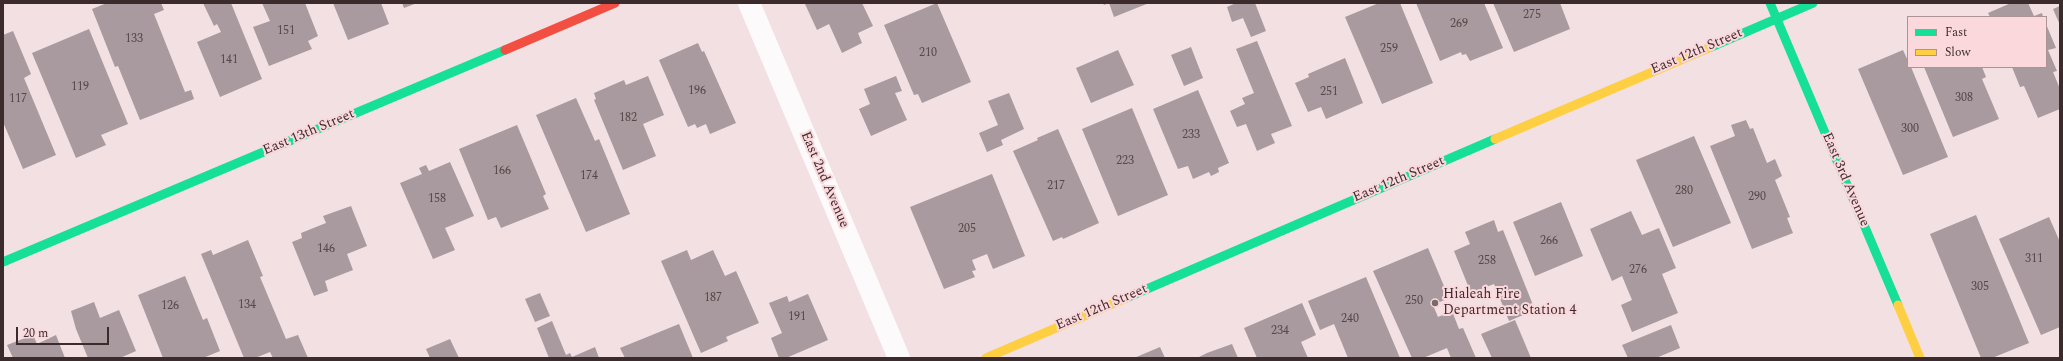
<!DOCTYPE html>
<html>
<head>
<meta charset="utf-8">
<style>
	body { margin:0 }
	#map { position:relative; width:2063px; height:361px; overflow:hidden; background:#f2e0e2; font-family:Spectral,serif }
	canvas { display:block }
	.frame { position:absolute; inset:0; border:4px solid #3b2b2d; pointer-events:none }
	.legend { position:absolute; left:1907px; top:16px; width:140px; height:52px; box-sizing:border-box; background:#fad8dc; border:1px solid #ae9396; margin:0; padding:5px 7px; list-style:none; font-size:12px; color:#3b2b2d }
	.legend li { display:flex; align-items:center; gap:8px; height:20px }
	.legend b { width:20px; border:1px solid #ae9396 }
	.scale { position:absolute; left:16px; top:327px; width:93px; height:18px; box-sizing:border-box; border:2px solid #3b2b2d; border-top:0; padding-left:5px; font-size:12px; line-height:14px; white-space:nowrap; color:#3b2b2d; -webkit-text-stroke:3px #fad8dc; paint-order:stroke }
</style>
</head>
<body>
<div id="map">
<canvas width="2063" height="361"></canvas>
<div class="frame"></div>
<ul class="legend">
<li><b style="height:5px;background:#16e098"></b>Fast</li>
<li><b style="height:5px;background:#ffcf43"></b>Slow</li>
</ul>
<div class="scale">20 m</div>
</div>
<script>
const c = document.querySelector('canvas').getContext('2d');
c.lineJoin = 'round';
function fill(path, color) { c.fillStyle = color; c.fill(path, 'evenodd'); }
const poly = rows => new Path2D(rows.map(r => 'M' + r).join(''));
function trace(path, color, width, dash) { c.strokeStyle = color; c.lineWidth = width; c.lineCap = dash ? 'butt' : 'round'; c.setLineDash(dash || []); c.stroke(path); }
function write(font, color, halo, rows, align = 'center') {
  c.font = font + ' Spectral,serif'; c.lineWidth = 4; c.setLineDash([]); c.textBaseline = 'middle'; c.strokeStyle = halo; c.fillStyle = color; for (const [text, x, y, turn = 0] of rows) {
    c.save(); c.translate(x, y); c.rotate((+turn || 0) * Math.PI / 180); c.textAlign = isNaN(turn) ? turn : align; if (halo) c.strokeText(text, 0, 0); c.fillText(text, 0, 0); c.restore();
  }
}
fill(poly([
	[107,3,161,3,164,10,154,14,185,92,191,90,194,99,140,120,118,66,115,67,92,9],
	[203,3,231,3,262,79,220,97,197,42,221,32,217,24,214,26],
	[262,3,305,3,318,36,308,41,312,49,269,66,253,27,270,21],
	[333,3,381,3,389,24,348,40],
	[402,3,417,3,404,8],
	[807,3,862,3,873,26,858,33,862,43,842,53,829,24,817,30,805,4],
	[937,3,971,82,922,103,918,94,914,95,884,25],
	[1103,3,1149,3,1114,17,1109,3,1104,5],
	[1236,3,1255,3,1266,31,1251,37,1243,18,1232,22,1227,7],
	[1379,3,1400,3,1433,83,1382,104,1345,17],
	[1416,3,1484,3,1503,48,1470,61,1466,54,1462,55,1461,52,1440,61],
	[1493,3,1560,3,1570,29,1514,52],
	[2011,3,2028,3,2034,16,2042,13,2043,17,1990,17,1988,13],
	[2060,6,2060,25,2053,9],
	[2046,24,2056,48,2048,50,2057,71,2053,72,2060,89,2060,109,2038,118,2024,86,2020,87,2012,67,2046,67],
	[89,29,128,124,101,135,106,145,76,158,32,53],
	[13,31,31,74,24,78,56,155,23,169,3,122,3,35],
	[1257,41,1292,126,1271,134,1275,143,1257,151,1246,124,1237,127,1230,111,1245,104,1242,98,1254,93,1236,49],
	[698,43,702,52,704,51,736,123,710,134,706,124,697,128,695,124,688,127,659,60],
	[1191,47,1203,78,1184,86,1171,55],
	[1118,50,1134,85,1091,103,1076,68],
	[1903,50,1908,61,1908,67,1911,67,1948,157,1903,175,1858,69],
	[1345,58,1363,103,1326,119,1321,107,1308,112,1295,83,1309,77,1308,74],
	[1924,67,1982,67,1986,77,1982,79,1999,119,1953,137],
	[648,76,664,115,643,124,656,156,623,170,594,100,596,99,594,93,624,80,626,85],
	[896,76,902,91,895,93,907,120,871,136,859,109,870,104,864,89],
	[1198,90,1229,163,1218,168,1219,172,1211,176,1209,172,1193,179,1188,166,1178,169,1153,109],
	[1009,93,1024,129,1001,140,1003,145,987,152,979,133,998,125,988,101],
	[576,98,595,141,599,139,630,214,586,232,536,115],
	[1132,108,1168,195,1118,216,1082,129],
	[1746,120,1750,129,1753,128,1767,163,1775,159,1782,176,1775,180,1790,217,1787,218,1793,233,1752,249,1710,146,1735,136,1731,125],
	[517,125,546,194,543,196,549,209,501,228,496,217,488,220,459,149],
	[1058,129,1099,223,1063,239,1062,237,1053,241,1013,151,1038,140,1037,138],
	[1694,136,1731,223,1673,247,1636,160],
	[450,162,474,216,445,228,455,250,433,259,400,183,422,174,419,168,426,165,429,171],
	[992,174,1025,256,993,269,987,254,972,260,976,270,972,271,975,277,944,289,910,207],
	[1561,202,1583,256,1535,276,1513,222],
	[351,206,367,246,347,254,353,270,325,281,328,291,314,296,292,242,302,238,301,233,326,223,323,216],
	[1631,211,1642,235,1659,228,1676,268,1662,274,1678,313,1632,332,1621,305,1632,300,1622,276,1612,281,1590,229],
	[1976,215,2029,343,1992,358,1981,358,1930,234],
	[2049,217,2060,242,2060,327,2041,335,1999,239],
	[1494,220,1498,232,1503,230,1535,310,1509,321,1494,284,1471,293,1454,251,1470,244,1465,232],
	[248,240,263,276,260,277,286,339,298,335,308,358,273,358,270,352,255,358,244,358,201,254,211,250,213,255],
	[1428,248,1449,298,1433,305,1438,317,1452,311,1459,329,1463,328,1476,358,1451,358,1447,348,1423,358,1412,358,1373,271],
	[687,250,691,260,713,250,725,276,736,271,759,323,726,337,728,341,701,353,661,261],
	[185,276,203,320,207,318,220,351,203,358,163,358,138,295],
	[1366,277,1400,358,1348,358,1334,324,1320,330,1308,301],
	[540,293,550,316,535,322,525,299],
	[808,294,828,340,786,358,779,358,771,338,782,333,769,303,787,296,789,302],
	[94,302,100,318,119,310,136,351,120,358,88,358,76,329,71,311],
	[1302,303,1316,335,1301,342,1308,358,1257,358,1244,328],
	[1515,320,1531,358,1492,358,1481,334],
	[552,321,566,355,570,353,572,357,595,347,599,358,549,358,537,328],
	[679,324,693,358,625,358,620,348],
	[1671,325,1680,348,1656,358,1628,358,1622,345],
	[33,335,37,344,56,335,65,358,13,358,7,345],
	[450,339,459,358,430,358,426,349],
	[1232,344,1238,358,1197,358,1207,353],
	[1160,347,1165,358,1134,358]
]), '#a89a9e');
trace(poly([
	[749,3,899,358]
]), '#fdfafb', 22);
trace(poly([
	[1770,3,1898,305],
	[1711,47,1813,3],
	[3,262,505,50],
	[1126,298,1495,139]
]), '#16e098', 9);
trace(poly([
	[1495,139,1711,47],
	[1898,305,1920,358],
	[986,358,1126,298]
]), '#ffcf43', 9);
trace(poly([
	[505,50,615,3]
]), '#f24e42', 9);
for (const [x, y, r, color] of [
	[1435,303,4,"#7b6a6c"]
]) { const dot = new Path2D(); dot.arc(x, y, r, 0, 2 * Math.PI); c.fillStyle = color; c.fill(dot); trace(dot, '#fad8dc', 1.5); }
write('12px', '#564749', null, [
	["275",1532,16],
	["269",1459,25],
	["151",286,32],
	["133",134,40],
	["259",1389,50],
	["210",928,54],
	["141",229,61],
	["119",80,88],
	["196",697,92],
	["251",1329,93],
	["308",1964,99],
	["117",18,100],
	["182",628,119],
	["300",1910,130],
	["233",1191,136],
	["223",1125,162],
	["166",502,172],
	["174",589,177],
	["217",1056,187],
	["280",1684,192],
	["290",1757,198],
	["158",437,200],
	["205",967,230],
	["266",1549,242],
	["146",326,250],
	["311",2034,260],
	["258",1487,262],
	["276",1638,271],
	["305",1980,288],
	["187",713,299],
	["250",1414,302],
	["134",247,306],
	["126",170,307],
	["191",797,318],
	["240",1350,320],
	["234",1280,332]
]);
write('14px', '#3b2b2d', '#fad8dc', [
	["East 12th Street",1697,52,-23],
	["East 13th Street",309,133,-23],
	["East 2nd Avenue",824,180,67],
	["East 12th Street",1399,180,-23],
	["East 3rd Avenue",1845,180,67],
	["East 12th Street",1102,308,-23]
]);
write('14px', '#3b2b2d', '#fad8dc', [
	["Hialeah Fire",1443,295],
	["Department Station 4",1443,311]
], 'left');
</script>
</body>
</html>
